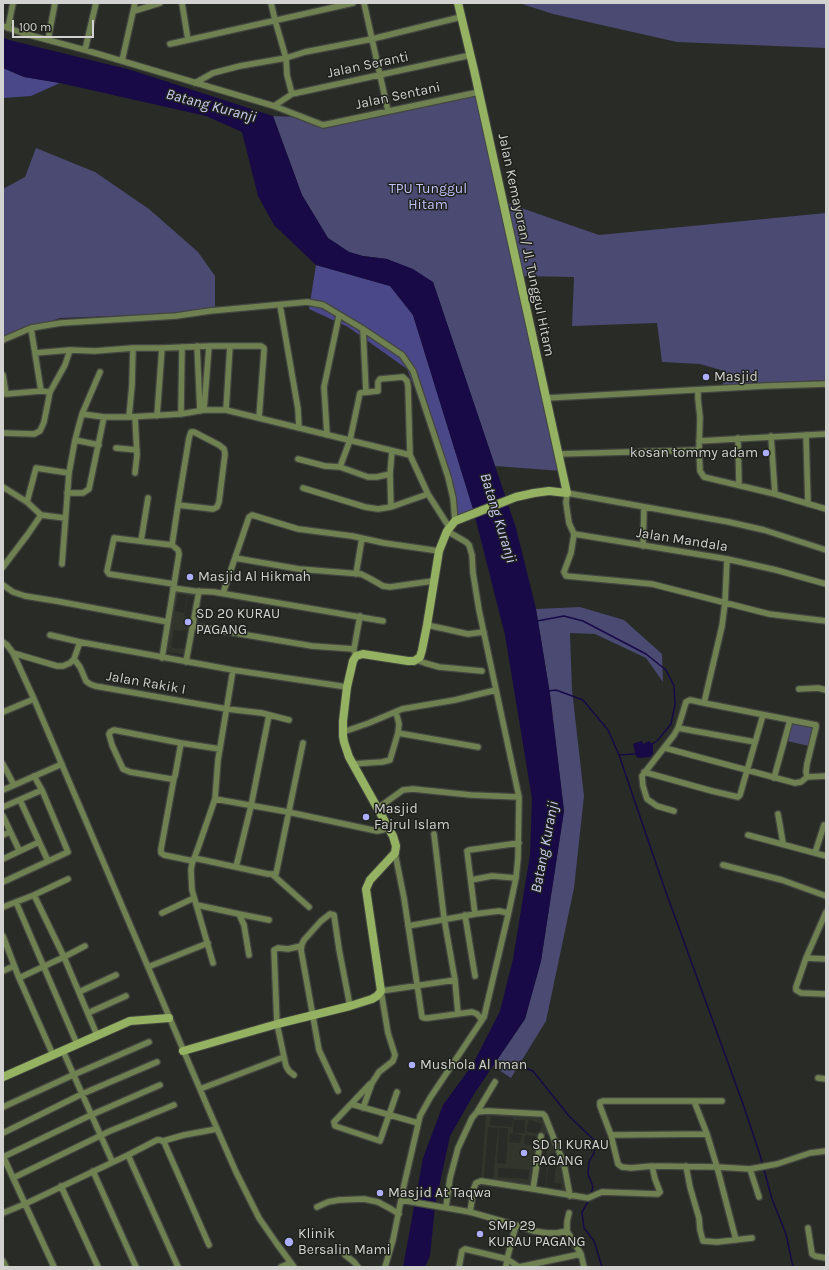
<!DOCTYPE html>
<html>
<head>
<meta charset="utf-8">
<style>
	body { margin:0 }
	#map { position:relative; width:829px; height:1270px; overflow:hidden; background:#292b26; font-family:Karla,sans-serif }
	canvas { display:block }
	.frame { position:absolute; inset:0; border:4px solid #d2d3d0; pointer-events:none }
	.scale { position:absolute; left:12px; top:20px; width:82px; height:18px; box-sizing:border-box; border:2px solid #d2d3d0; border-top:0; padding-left:5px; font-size:12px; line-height:14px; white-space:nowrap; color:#d2d3d0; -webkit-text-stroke:3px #1f211c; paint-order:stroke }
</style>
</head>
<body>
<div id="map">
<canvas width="829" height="1270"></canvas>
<div class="frame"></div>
<div class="scale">100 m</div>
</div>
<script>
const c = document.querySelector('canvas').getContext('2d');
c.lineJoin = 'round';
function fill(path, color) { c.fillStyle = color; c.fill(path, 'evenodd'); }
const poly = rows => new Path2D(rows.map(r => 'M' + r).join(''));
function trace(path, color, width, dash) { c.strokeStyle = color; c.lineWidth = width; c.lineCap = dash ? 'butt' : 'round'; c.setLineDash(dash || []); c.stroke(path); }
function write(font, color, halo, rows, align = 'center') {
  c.font = font + ' Karla,sans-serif'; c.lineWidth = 3; c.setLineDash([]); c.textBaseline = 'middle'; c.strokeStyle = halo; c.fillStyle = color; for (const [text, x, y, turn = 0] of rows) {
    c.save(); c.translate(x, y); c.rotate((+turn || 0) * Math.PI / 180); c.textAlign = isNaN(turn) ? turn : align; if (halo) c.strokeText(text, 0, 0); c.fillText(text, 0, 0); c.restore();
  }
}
fill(poly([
	[176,590,199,593,189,655,167,652],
	[178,594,187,595,184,613,175,611],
	[188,596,197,597,193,618,184,616],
	[174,630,182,631,178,649,171,647],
	[182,630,191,631,187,650,179,648],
	[486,1113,538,1115,548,1128,564,1170,568,1191,561,1192,481,1179],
	[491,1116,513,1118,512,1127,490,1125],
	[514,1120,525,1120,525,1133,513,1133],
	[529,1120,542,1124,539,1134,526,1131],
	[488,1127,498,1128,493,1179,484,1178],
	[499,1128,508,1128,506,1164,497,1163],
	[510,1133,522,1135,520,1143,509,1142],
	[543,1134,549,1135,546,1161,540,1160],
	[525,1135,540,1137,539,1146,524,1144],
	[550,1153,557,1154,554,1183,562,1184,561,1189,546,1188],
	[538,1164,547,1165,545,1187,536,1186],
	[498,1168,529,1170,528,1179,498,1177]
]), '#31352b');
fill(poly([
	[519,3,826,3,826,48,677,42,553,14],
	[478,92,504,202,599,235,826,213,826,380,723,385,724,371,700,364,662,362,657,323,572,326,574,277,522,276,550,397,562,471,495,466,433,282,387,259,363,256,349,252,328,238,302,195,273,116,297,117,326,127],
	[36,148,95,172,149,209,198,252,215,276,215,312,60,318,3,339,3,189,25,177],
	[580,607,624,620,662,654,663,682,646,658,595,634,570,633,572,690,584,796,574,888,546,1021,511,1078,493,1066,525,1019,541,961,564,811,550,694,536,609],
	[792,722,814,727,809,746,787,741]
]), '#4a4a73');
fill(poly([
	[3,68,24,77,60,83,31,96,3,98],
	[316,265,390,286,413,315,473,509,456,516,436,444,407,369,348,327,309,309]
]), '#4a4888');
fill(poly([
	[3,37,9,40,131,70,273,116,302,195,328,238,349,252,363,256,387,259,413,269,433,282,516,528,536,609,550,694,564,811,541,961,525,1019,474,1094,450,1136,435,1206,430,1256,425,1267,403,1267,423,1158,443,1105,473,1064,500,1011,513,959,530,855,532,799,505,635,473,509,413,315,390,286,316,265,274,225,258,196,242,132,206,116,60,83,24,77,3,68],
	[642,741,643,744,649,741,653,745,653,754,650,757,638,758,636,756,633,744,635,743]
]), '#170a47');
trace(poly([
	[537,621,564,616,583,621,646,654,666,670,674,686,675,705,671,724,657,741,651,745],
	[548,691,556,690,583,700,608,730,619,755,663,884,743,1104,760,1155,772,1199,786,1234,793,1267],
	[619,755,635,754],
	[494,1063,518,1065,533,1071,569,1116,595,1141,594,1153,589,1162,588,1174,593,1187,591,1194],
	[589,1200,582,1212,584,1228,594,1241,602,1267]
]), '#170a47', 1.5);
const street = poly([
	[182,3,188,40,353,3],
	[271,3,275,20,286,58,287,75,292,94],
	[364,3,388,111],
	[134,11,160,3],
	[3,26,22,33,85,50,274,106,323,125,479,92],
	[8,28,13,3],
	[48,40,55,3],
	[170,44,188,40],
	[85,50,96,3],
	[122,61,135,3],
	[195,83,213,73,240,66,286,58,305,52,372,39,461,17],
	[274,106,292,94,471,55],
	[280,305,298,409,299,428],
	[31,328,41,391],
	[363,329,366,392],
	[3,340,31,328,61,323,176,316,210,311,307,302,323,305,363,329,402,355,413,371,448,477,453,498,455,521],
	[197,346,200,411],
	[35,353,70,350,95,351,133,348,162,348,209,346,261,346,264,348,264,351,259,418],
	[3,375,6,394,41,391,50,392],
	[698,390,698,399,700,417,699,450,700,471,704,477,775,494,826,509],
	[547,398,765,386,826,384],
	[204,410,209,346],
	[226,410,230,346],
	[82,414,104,417,129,417,181,414,204,410,226,410,410,455],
	[181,414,182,347],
	[157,416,162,348],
	[129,417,132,385,133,348],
	[3,433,34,434,40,431,44,422,50,392,65,365,70,350],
	[327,435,324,387,339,316],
	[806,435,808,504],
	[771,436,775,494],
	[738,438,739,485],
	[75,440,99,445],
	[699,441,826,434],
	[116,448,137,450],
	[559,454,699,450],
	[298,459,325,466,340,467,350,440,360,393,378,391,378,382,380,379,403,377,407,381,408,386,410,455,428,494,449,527],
	[340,467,368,477,377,477,390,474],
	[135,473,137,455,135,417],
	[3,487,27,502,41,515,65,518],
	[303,488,365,507,378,509,391,507,428,494],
	[67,493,83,493,89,489,104,417],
	[27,502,36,468,69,473],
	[391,507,390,474,392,451],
	[574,534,571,553,564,572,566,576,652,584,769,614,826,621],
	[141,541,148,498],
	[172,545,178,505,189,438,191,432,194,432,219,445,224,449,225,454,219,502,217,507,213,509,178,505],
	[643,546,644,508],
	[826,550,764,530,729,522,567,493,566,503,569,523,574,534,727,559,776,570,826,584],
	[235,558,299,569,361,574,369,578,383,586,390,587,433,581],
	[62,564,69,473,75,440,82,414,100,372],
	[3,567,28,534,41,515],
	[356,574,362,538],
	[3,585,13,592,25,596,56,601,168,622],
	[173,588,194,591,214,592,383,621],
	[223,593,249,517,252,515,298,529,352,536,384,543,439,551],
	[427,625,468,634,484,632],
	[193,626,312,646,354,649],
	[50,635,80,642],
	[3,642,7,645,13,653,34,699,208,1108,236,1172,259,1218,277,1244,294,1267],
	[354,651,354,649,360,616],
	[13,653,57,666,63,666,70,663,74,659,80,642,233,670,347,687],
	[162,658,179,554,178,550,172,545,114,538,107,571,109,574,174,584],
	[74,659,80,667,86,681,90,684,95,686,227,709,262,713,289,720],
	[416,660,425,663,439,667,482,671],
	[186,662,199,591],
	[233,670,218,760,215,799,288,812,377,831,383,830,388,826],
	[799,689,818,688,826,690],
	[704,703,816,725,816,727,807,764,806,772,807,777],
	[3,712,34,699],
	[678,728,755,742],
	[343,732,369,723,402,709,455,700,496,690],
	[398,733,478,747],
	[181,743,175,776,173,779,171,779,130,772,123,769,112,745,109,734,110,732,114,730,181,743,220,749],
	[665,748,795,783,801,782,807,777,826,776],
	[3,764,14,785],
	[352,764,382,762,390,760,398,733,399,724,397,716,395,712],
	[644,772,712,791,738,797,740,795,763,715],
	[174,778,161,849,161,853,164,855,193,861],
	[774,778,790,720],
	[3,790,62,764],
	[20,800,48,861],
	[3,807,42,790],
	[378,808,403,790,413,789,471,795,519,797],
	[674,811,657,806,647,799,643,786,642,776,674,735,678,728,686,702,690,700,704,703,722,626,725,603,727,559],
	[778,814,783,843],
	[3,816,19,850],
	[434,834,444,918,455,980,458,1014],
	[3,835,10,832],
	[748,835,826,856],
	[395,853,404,898,422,1017,424,1018,428,1018,472,1012,477,1014,482,1020],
	[815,853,824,825],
	[194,858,268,874,276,874,303,743],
	[3,859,39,842],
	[723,865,782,880,826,896],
	[236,867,251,806,269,715],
	[273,875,309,907],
	[471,880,492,876,516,878],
	[3,882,68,852,42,790,34,776],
	[34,895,64,957,97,1035],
	[16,902,77,1044],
	[197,905,239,914,244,925,249,955],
	[3,907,34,895,68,879],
	[826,912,806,958,796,987,796,990,801,993,826,994],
	[162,913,194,898],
	[239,914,269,920],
	[475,914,467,851,469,850,519,843],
	[465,915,475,976],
	[408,926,475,914,499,911,508,913],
	[3,936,19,978,53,1055],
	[806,958,826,959],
	[213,963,192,890,191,870,192,864,198,848,215,799],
	[148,967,208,943],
	[3,971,14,966],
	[19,978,64,957,85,946],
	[79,992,116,975],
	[88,1013,126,996],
	[63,1051,112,1161],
	[294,1075,289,1071,286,1066,277,1024,274,950,278,948,288,949,301,946],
	[818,1078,826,1079],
	[370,1084,334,1122,335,1126,380,1141,397,1092],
	[200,1089,284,1057],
	[338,1091,319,1050,301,950,302,944,304,940,321,921,330,914,334,915,339,949,350,1006],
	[694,1101,722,1101],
	[351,1104,418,1123],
	[3,1107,73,1075,149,1042],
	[363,1108,372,1083,379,1072,393,1061,395,1055,388,1033,381,991,455,980],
	[477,1112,488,1111,543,1114,545,1116,564,1164,570,1196],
	[3,1133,82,1094,157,1062],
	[611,1135,707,1134],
	[163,1141,184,1135,217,1129],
	[128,1155,178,1267],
	[3,1156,54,1267],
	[3,1157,91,1115,160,1085],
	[686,1166,690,1187,699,1218,700,1230,703,1241,717,1242,752,1238],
	[750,1169,759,1197],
	[93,1171,136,1267],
	[13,1178,110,1131,174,1105],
	[61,1186,98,1267],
	[533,1189,541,1136],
	[401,1200,470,1212,516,1225,533,1231,547,1233,557,1233,567,1231,567,1222,569,1213],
	[317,1207,328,1202,339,1200,364,1199,378,1202,391,1209,399,1214],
	[446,1207,450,1178,458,1148,472,1118,477,1112,495,1082],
	[470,1212,474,1188,476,1183,481,1181,533,1189,588,1198,602,1192,658,1194,660,1192,655,1179,652,1166],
	[3,1213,25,1204,128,1155,157,1140,160,1140,164,1142,209,1245],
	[808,1228,812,1254,815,1256,826,1258],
	[567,1231,581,1254,584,1267],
	[736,1240,717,1167,707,1134,694,1101,603,1101,600,1102,600,1106,611,1135,618,1164,622,1167,631,1168,652,1166,717,1167,750,1169,777,1164,810,1153,826,1151],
	[345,1255,354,1262,358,1267],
	[3,1261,6,1267],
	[281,1267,290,1263],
	[385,1267,393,1240,404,1185,420,1116,430,1098,484,1017,509,911,516,878,518,858,519,797,479,610,473,573,472,555,469,545,466,542,447,531],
	[459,1267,462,1251,465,1249,507,1259,516,1225],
	[506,1267,507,1259,519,1267,581,1254]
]);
const secondary = poly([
	[183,1051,277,1024,350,1006,372,999,377,996,381,991,366,889,370,880,395,853,396,846,393,836,349,757,344,742,343,736,343,721,347,687,353,661,356,656,363,654,408,661,414,661,420,657,422,650,427,625,439,551,447,531,455,521,516,497,534,493,549,491,567,493,474,70,458,3],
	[3,1077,130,1021,169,1018]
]);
trace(street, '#444641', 8);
trace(secondary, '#444641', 10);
trace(street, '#6f8150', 5.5);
trace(secondary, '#95b262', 8);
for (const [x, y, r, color] of [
	[706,377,4,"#adaffb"],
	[766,453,4,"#adaffb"],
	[190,577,4,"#adaffb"],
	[188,622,4,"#adaffb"],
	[366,817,4,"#adaffb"],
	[412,1065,4,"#adaffb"],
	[524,1153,4,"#adaffb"],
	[380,1193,4,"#adaffb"],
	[480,1234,4,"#adaffb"],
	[289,1242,5,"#adaffb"]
]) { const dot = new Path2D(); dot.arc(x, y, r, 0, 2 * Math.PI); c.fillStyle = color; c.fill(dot); trace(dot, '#1f211c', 1.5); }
write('14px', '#d2d3d0', '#1f211c', [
	["Jalan Seranti",368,65,-12],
	["Jalan Sentani",398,96,-12],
	["Jalan Kemayoran/ Jl. Tunggul Hitam",526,245,78],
	["Jalan Mandala",682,540,9],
	["Jalan Rakik I",146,683,10]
]);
write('14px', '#c2c4fd', '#1f211c', [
	["TPU Tunggul",428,189],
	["Hitam",428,205]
]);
write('14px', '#d2d3d0', '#1f211c', [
	["Masjid",714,377],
	["kosan tommy adam",758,453,"right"],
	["Masjid Al Hikmah",198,577],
	["SD 20 KURAU",196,614],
	["PAGANG",196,630],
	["Masjid",374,809],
	["Fajrul Islam",374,825],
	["Mushola Al Iman",420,1065],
	["SD 11 KURAU",532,1145],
	["PAGANG",532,1161],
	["Masjid At Taqwa",388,1193],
	["SMP 29",488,1226],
	["KURAU PAGANG",488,1242],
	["Klinik",298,1234],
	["Bersalin Mami",298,1250]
], 'left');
write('italic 15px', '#cbcdf3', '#1f211c', [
	["Batang Kuranji",211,106,15],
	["Batang Kuranji",498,518,73],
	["Batang Kuranji",545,847,-79]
]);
</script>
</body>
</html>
